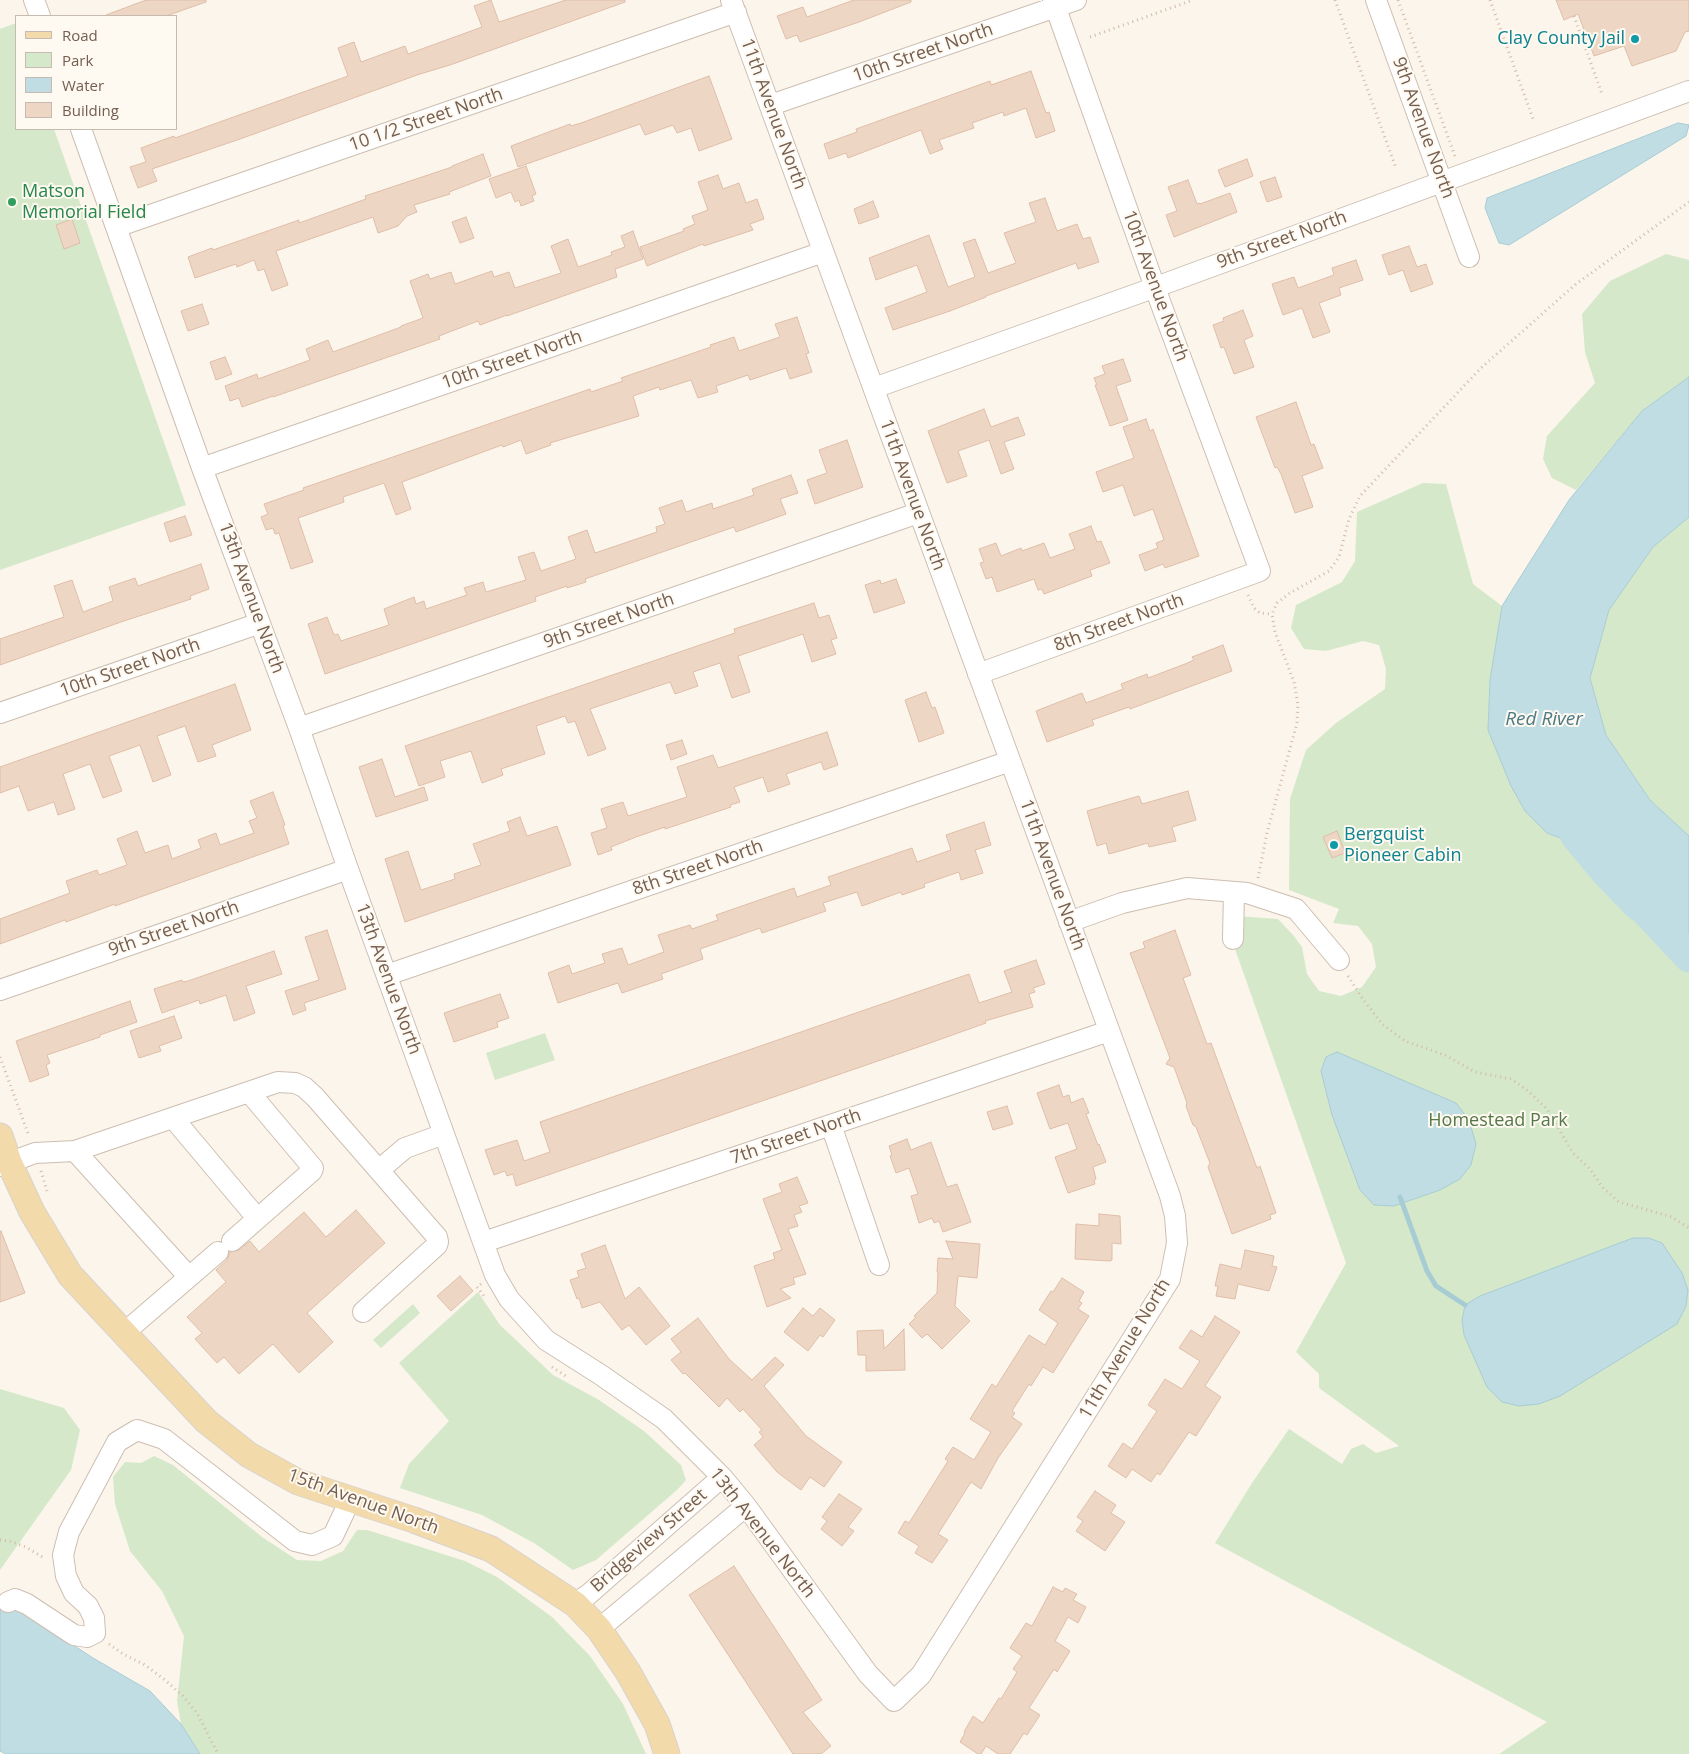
<!DOCTYPE html>
<html>
<head>
<meta charset="utf-8">
<style>
	body { margin:0 }
	#map { position:relative; width:1689px; height:1754px; overflow:hidden; background:#fbf5eb; font-family:"Open Sans",sans-serif }
	canvas { display:block }
	.legend { position:absolute; left:15px; top:15px; width:162px; height:115px; box-sizing:border-box; background:#fef9f1; border:1px solid #c7bbb1; margin:0; padding:6px 9px; list-style:none; font-size:15px; color:#745e50 }
	.legend li { display:flex; align-items:center; gap:10px; height:25px }
	.legend b { width:25px; border:1px solid #c7bbb1 }
</style>
</head>
<body>
<div id="map">
<canvas width="1689" height="1754"></canvas>
<ul class="legend">
<li><b style="height:6px;background:#f3daaa"></b>Road</li>
<li><b style="height:14px;background:#d5e8ca"></b>Park</li>
<li><b style="height:14px;background:#c0dde3"></b>Water</li>
<li><b style="height:14px;background:#eed6c5"></b>Building</li>
</ul>
</div>
<script>
const c = document.querySelector('canvas').getContext('2d');
c.lineJoin = 'round';
function fill(path, color) { c.fillStyle = color; c.fill(path, 'evenodd'); }
const poly = rows => new Path2D(rows.map(r => 'M' + r).join(''));
function trace(path, color, width, dash) { c.strokeStyle = color; c.lineWidth = width; c.lineCap = dash ? 'butt' : 'round'; c.setLineDash(dash || []); c.stroke(path); }
function write(font, color, halo, rows, align = 'center') {
  c.font = font + ' "Open Sans",sans-serif'; c.lineWidth = 4; c.setLineDash([]); c.textBaseline = 'middle'; c.strokeStyle = halo; c.fillStyle = color; for (const [text, x, y, turn = 0] of rows) {
    c.save(); c.translate(x, y); c.rotate((+turn || 0) * Math.PI / 180); c.textAlign = isNaN(turn) ? turn : align; if (halo) c.strokeText(text, 0, 0); c.fillText(text, 0, 0); c.restore();
  }
}
fill(poly([
	[16,23,16,129,54,129,186,505,0,570,0,29],
	[1666,254,1689,260,1689,377,1642,411,1576,490,1552,478,1543,459,1547,436,1595,383,1585,352,1582,314,1610,281],
	[1423,483,1446,484,1473,584,1502,606,1490,680,1488,730,1511,786,1525,811,1547,833,1576,844,1627,890,1689,953,1689,1754,1499,1754,1547,1722,1215,1543,1252,1483,1289,1429,1342,1464,1351,1449,1363,1444,1376,1453,1399,1446,1319,1388,1319,1374,1296,1352,1346,1263,1223,915,1278,919,1293,935,1302,947,1307,974,1319,991,1341,996,1362,987,1376,967,1372,944,1358,926,1333,923,1339,909,1289,890,1290,799,1306,750,1336,723,1385,689,1386,669,1379,645,1363,641,1326,651,1304,649,1291,628,1296,605,1342,582,1355,561,1357,512],
	[1689,517,1689,836,1650,800,1606,735,1590,678,1609,610,1653,547],
	[545,1033,555,1060,495,1080,486,1053],
	[478,1292,500,1325,553,1375,599,1400,644,1431,681,1465,686,1480,677,1490,596,1560,573,1570,534,1543,482,1515,400,1488,409,1464,449,1421,399,1363],
	[413,1304,420,1313,381,1348,373,1340],
	[0,1389,64,1408,80,1430,71,1470,0,1570],
	[154,1456,173,1465,262,1537,297,1560,321,1561,343,1551,357,1530,367,1530,465,1561,497,1577,552,1617,590,1656,623,1704,646,1754,200,1754,181,1724,177,1701,184,1636,162,1591,130,1551,115,1504,113,1477,125,1462,141,1463]
]), '#d5e8ca');
const water = poly([
	[1678,123,1689,125,1686,136,1509,245,1499,243,1485,208,1487,198,1678,123],
	[1689,377,1689,517,1653,547,1609,610,1590,678,1606,735,1650,800,1689,836,1689,953,1627,890,1576,844,1547,833,1525,811,1511,786,1488,730,1490,680,1502,606,1569,500,1642,411,1689,377],
	[1337,1052,1456,1103,1469,1120,1476,1144,1471,1165,1460,1179,1440,1190,1394,1206,1374,1205,1360,1190,1332,1115,1321,1071,1326,1057,1337,1052],
	[1633,1238,1649,1238,1662,1243,1682,1273,1688,1290,1686,1306,1677,1324,1560,1396,1539,1404,1519,1406,1502,1402,1487,1387,1464,1335,1462,1320,1465,1305,1480,1296,1633,1238],
	[0,1597,93,1658,150,1691,181,1724,200,1754,6,1754,0,1751,0,1597]
]);
fill(water, '#c0dde3');
trace(water, '#a8ccd4', 1);
trace(poly([
	[1400,1197,1427,1271,1436,1286,1465,1305]
]), '#a8ccd4', 5);
trace(poly([
	[1576,836,1607,873,1636,903,1644,909,1689,957]
]), '#c0dde3', 31);
const building = poly([
	[146,0,206,0,206,2,166,16,106,16,106,15,146,0],
	[491,0,499,22,566,0,625,0,625,2,450,65,420,74,240,139,152,169,157,181,138,188,130,167,146,162,141,148,174,136,175,138,348,76,338,48,354,42,361,62,405,46,408,54,482,27,474,6,491,0],
	[854,0,911,0,911,2,859,22,800,42,797,35,786,39,777,16,803,7,807,17,854,0],
	[1556,0,1689,0,1689,31,1685,32,1676,51,1632,66,1624,46,1594,56,1578,14,1564,20,1556,0],
	[1031,71,1046,113,1049,112,1055,131,1036,138,1026,108,1004,116,1003,112,972,123,974,128,939,140,943,149,930,154,921,130,848,158,846,153,829,159,824,144,857,132,856,129,990,81,991,85,1031,71],
	[709,76,732,139,699,151,691,128,677,133,673,125,645,135,640,124,518,167,511,146,570,124,571,126,581,123,709,76],
	[483,154,491,176,449,192,450,194,414,205,417,212,407,216,398,226,378,233,373,217,276,251,288,285,272,291,264,269,258,271,254,260,237,267,236,264,195,278,188,257,212,248,213,250,299,220,299,223,366,199,365,196,452,167,452,166,483,154],
	[1247,159,1253,176,1225,187,1218,170,1247,159],
	[526,166,536,194,532,196,534,201,521,206,519,200,515,202,511,192,496,198,489,179,526,166],
	[718,175,723,189,739,183,746,203,757,199,764,219,750,224,753,230,704,246,703,244,647,266,640,247,684,231,683,229,695,224,692,216,708,210,698,182,718,175],
	[1275,177,1282,197,1267,202,1260,182,1275,177],
	[1188,180,1197,204,1200,203,1200,204,1230,193,1237,212,1174,237,1166,215,1177,211,1168,187,1188,180],
	[1045,198,1057,231,1077,224,1083,239,1090,237,1099,262,1078,269,1076,263,986,296,986,297,950,311,893,330,885,308,927,292,917,265,876,280,869,258,929,235,948,287,975,277,963,243,975,239,988,273,1016,263,1004,233,1036,222,1029,203,1045,198],
	[873,201,879,217,859,224,854,209,873,201],
	[466,217,474,238,460,243,452,222,466,217],
	[72,219,80,243,64,249,56,225,72,219],
	[633,231,643,259,615,269,617,277,507,316,507,315,480,325,478,321,439,336,440,339,273,397,273,396,242,407,239,398,230,401,225,386,257,374,258,379,310,360,306,349,328,340,333,352,401,327,401,326,423,318,410,281,428,274,430,279,451,272,455,284,492,271,494,277,509,272,515,288,561,273,551,246,568,239,578,267,612,255,611,252,625,247,621,236,633,231],
	[1409,246,1417,267,1426,264,1433,284,1411,292,1403,270,1389,275,1382,255,1409,246],
	[1356,260,1363,280,1339,288,1341,295,1319,303,1330,332,1313,338,1302,308,1283,315,1272,284,1294,277,1298,288,1334,275,1332,268,1356,260],
	[202,304,209,324,188,331,181,311,202,304],
	[1243,310,1253,336,1244,340,1254,367,1234,374,1224,347,1221,348,1213,325,1224,321,1223,318,1243,310],
	[797,317,809,353,806,354,812,372,790,379,786,368,750,380,748,375,716,386,718,392,698,398,691,380,660,390,659,387,633,396,639,416,550,443,551,445,526,454,521,440,503,447,502,445,402,482,411,509,396,515,384,483,343,497,344,502,298,518,313,562,291,569,279,533,275,534,273,528,266,530,261,517,268,514,264,504,304,490,303,488,590,389,591,392,623,381,621,378,711,347,710,345,734,337,739,351,780,337,775,324,797,317],
	[225,357,232,374,216,380,210,362,225,357],
	[1123,359,1131,381,1116,386,1128,420,1110,426,1095,385,1097,385,1094,378,1105,374,1102,366,1123,359],
	[1296,402,1311,445,1314,444,1323,468,1302,476,1313,507,1295,513,1281,474,1277,467,1275,468,1256,417,1296,402],
	[984,409,991,427,1018,417,1025,435,1004,442,1014,469,1001,474,989,440,958,451,967,476,947,483,928,431,984,409],
	[1146,419,1150,431,1153,429,1199,556,1165,568,1163,564,1145,571,1139,555,1158,548,1156,543,1164,540,1153,509,1134,516,1123,485,1103,492,1096,472,1134,458,1123,427,1146,419],
	[847,440,863,487,815,504,807,480,827,473,819,450,847,440],
	[791,475,798,493,780,499,786,514,736,532,734,527,585,579,586,582,567,588,567,586,535,597,536,601,325,674,308,624,327,617,334,635,338,634,341,641,389,625,384,609,414,597,416,604,424,601,426,609,467,595,464,588,483,582,486,592,526,580,518,557,534,552,541,571,576,559,568,537,587,530,595,553,657,532,656,527,665,524,659,508,682,500,686,512,712,503,713,509,754,495,752,489,791,475],
	[185,516,192,535,170,542,164,523,185,516],
	[1091,526,1097,542,1101,541,1110,563,1090,570,1092,576,1044,594,1042,589,1038,590,1034,579,997,592,992,577,986,579,980,563,984,562,979,549,996,543,1001,556,1021,548,1022,551,1044,543,1050,558,1075,549,1069,534,1091,526],
	[201,564,209,589,190,596,191,599,121,622,0,665,0,639,64,617,54,586,72,580,83,612,113,601,109,587,135,578,138,586,201,564],
	[896,579,905,603,874,613,865,585,880,580,881,584,896,579],
	[814,603,819,618,829,615,837,638,831,640,836,654,812,662,803,634,738,656,750,692,732,698,720,663,693,672,698,686,675,694,670,682,590,709,606,749,588,756,575,721,568,723,565,716,536,726,545,754,501,769,503,775,482,783,471,751,440,761,445,777,419,786,405,746,735,633,734,629,814,603],
	[1223,645,1232,671,1130,709,1129,707,1092,720,1094,725,1047,742,1036,711,1082,693,1086,703,1123,689,1121,684,1147,674,1148,678,1185,664,1194,660,1192,657,1223,645],
	[235,684,251,730,212,745,216,756,198,762,185,726,157,736,171,775,153,782,140,745,109,756,122,791,103,798,90,764,63,774,75,809,58,815,54,802,28,811,19,786,0,793,0,767,235,684],
	[926,692,932,708,935,707,944,733,919,742,905,700,926,692],
	[827,732,838,765,824,770,821,762,786,774,790,784,768,792,763,777,734,787,740,802,730,805,731,807,665,829,665,827,636,837,611,847,612,850,598,855,591,833,607,828,601,809,623,802,628,816,687,797,677,767,713,755,718,768,827,732],
	[682,740,687,754,671,760,666,745,682,740],
	[382,759,395,797,424,787,428,800,376,817,359,767,382,759],
	[1188,791,1196,820,1172,827,1176,841,1149,847,1148,843,1109,854,1106,843,1097,846,1087,811,1139,796,1142,804,1188,791],
	[273,792,285,825,283,826,289,844,115,906,115,904,66,922,65,920,0,944,0,919,70,893,66,881,97,870,99,875,127,865,117,839,137,831,145,853,168,845,172,859,201,848,198,840,216,833,220,845,254,833,249,821,257,818,250,801,273,792],
	[520,817,527,836,557,826,571,865,405,922,385,859,408,851,421,890,455,879,454,874,481,865,473,844,510,831,507,822,520,817],
	[984,822,991,845,975,850,983,873,961,880,959,872,924,884,925,887,902,895,901,892,862,906,857,892,823,903,826,911,762,933,760,928,700,949,703,959,661,974,663,979,622,993,618,983,558,1003,548,973,569,965,572,974,605,963,602,954,622,948,628,965,664,952,658,935,690,925,692,929,718,920,716,915,794,888,797,897,831,885,828,877,912,848,917,862,951,850,946,835,984,822],
	[1337,831,1345,853,1332,858,1323,837,1337,831],
	[327,930,346,989,304,1003,306,1010,293,1015,285,991,319,980,305,937,327,930],
	[1175,930,1191,975,1183,978,1207,1044,1211,1043,1257,1168,1260,1166,1276,1213,1270,1215,1271,1219,1232,1234,1208,1167,1210,1163,1196,1127,1193,1125,1186,1106,1187,1103,1174,1067,1166,1064,1170,1058,1130,953,1145,948,1143,942,1175,930],
	[274,951,282,974,246,986,255,1013,234,1021,226,995,200,1004,199,1000,162,1013,154,989,182,980,183,982,188,981,274,951],
	[1036,960,1045,984,1033,988,1035,992,1029,994,1033,1007,985,1021,986,1023,930,1043,516,1186,513,1174,507,1176,505,1171,494,1175,485,1150,517,1140,524,1161,550,1152,540,1122,969,974,979,1003,1012,992,1004,971,1036,960],
	[500,994,509,1018,497,1022,498,1027,454,1042,444,1013,500,994],
	[130,1001,137,1022,100,1035,100,1037,47,1055,50,1063,46,1065,49,1075,30,1082,16,1041,130,1001],
	[174,1016,182,1038,159,1046,161,1051,139,1058,130,1031,174,1016],
	[1059,1085,1063,1097,1069,1095,1071,1103,1083,1098,1089,1113,1086,1114,1098,1145,1099,1144,1106,1162,1093,1167,1096,1179,1094,1180,1095,1184,1068,1193,1055,1157,1077,1149,1068,1123,1050,1129,1037,1093,1059,1085],
	[1007,1106,1013,1124,993,1130,987,1112,1007,1106],
	[907,1139,911,1150,931,1142,947,1187,957,1184,971,1222,943,1232,939,1221,934,1223,932,1218,919,1223,911,1196,918,1194,909,1168,896,1173,890,1156,892,1155,889,1146,907,1139],
	[797,1177,808,1203,799,1206,802,1212,794,1215,798,1226,788,1229,806,1274,793,1278,795,1284,780,1289,791,1298,767,1307,754,1266,775,1259,773,1253,782,1250,763,1199,782,1192,779,1184,797,1177],
	[356,1210,385,1243,307,1313,333,1342,299,1373,273,1344,239,1374,224,1357,217,1363,195,1339,202,1333,187,1317,226,1282,216,1270,227,1260,230,1252,239,1250,250,1241,259,1252,304,1212,326,1237,356,1210],
	[1099,1214,1120,1216,1121,1244,1112,1243,1112,1260,1110,1261,1075,1259,1076,1224,1099,1226,1099,1214],
	[1,1231,25,1293,0,1302,0,1232,1,1231],
	[946,1241,980,1244,977,1278,958,1276,955,1306,970,1321,942,1349,927,1334,922,1338,909,1324,916,1317,914,1316,937,1293,938,1272,937,1272,938,1258,953,1259,946,1241],
	[605,1245,625,1299,639,1287,670,1326,646,1345,629,1325,622,1330,600,1302,582,1308,579,1298,577,1299,570,1280,579,1277,577,1271,586,1268,581,1254,605,1245],
	[1245,1250,1274,1256,1272,1266,1277,1267,1269,1291,1238,1284,1235,1299,1216,1296,1218,1286,1215,1286,1220,1264,1241,1269,1245,1250],
	[460,1276,473,1291,451,1311,437,1296,460,1276],
	[1062,1278,1084,1292,1079,1301,1082,1303,1078,1309,1089,1316,1053,1373,1043,1367,1031,1386,1029,1384,1012,1411,1015,1413,1012,1417,1022,1424,998,1458,981,1489,971,1482,938,1534,948,1540,932,1563,915,1553,919,1546,898,1533,905,1521,909,1523,948,1461,945,1459,953,1447,974,1460,991,1432,970,1419,992,1384,996,1387,1029,1335,1045,1345,1058,1323,1039,1310,1051,1291,1053,1292,1062,1278],
	[803,1308,813,1316,820,1308,835,1320,823,1337,820,1335,808,1351,784,1332,803,1308],
	[1215,1316,1240,1332,1205,1386,1221,1397,1196,1436,1189,1432,1160,1475,1157,1473,1151,1482,1132,1469,1126,1478,1108,1466,1123,1443,1132,1449,1157,1411,1148,1405,1165,1379,1182,1389,1200,1361,1179,1348,1191,1330,1202,1337,1215,1316],
	[698,1318,729,1359,752,1380,775,1357,784,1365,764,1386,806,1436,842,1462,824,1487,810,1477,801,1490,777,1472,754,1445,763,1437,759,1432,762,1430,743,1409,740,1412,727,1398,719,1407,685,1373,683,1374,671,1360,681,1352,671,1339,698,1318],
	[904,1329,905,1370,866,1371,866,1355,858,1355,857,1331,883,1330,884,1349,904,1329],
	[1095,1491,1116,1505,1111,1513,1125,1522,1105,1551,1076,1531,1083,1521,1077,1517,1095,1491],
	[839,1494,862,1509,848,1527,854,1531,842,1546,821,1529,827,1521,822,1517,839,1494],
	[734,1566,822,1700,803,1712,831,1746,821,1754,793,1754,689,1595,734,1566],
	[1053,1587,1063,1592,1065,1588,1077,1594,1073,1600,1086,1607,1078,1623,1068,1617,1055,1641,1070,1651,1057,1672,1054,1669,1029,1708,1040,1715,1027,1735,1024,1733,1010,1754,998,1754,986,1746,981,1754,978,1754,960,1742,965,1733,964,1732,973,1716,983,1723,999,1698,1001,1699,1017,1672,1013,1669,1022,1656,1010,1648,1026,1623,1032,1626,1053,1587]
]);
fill(building, '#eed6c5');
trace(building, '#dfbea7', 1);
const minor = poly([
	[34,0,40,16],
	[1376,0,1469,257],
	[771,105,1076,0],
	[81,129,202,468,299,728,348,869,495,1275,509,1299,546,1340,601,1375,664,1419,722,1477,746,1506,868,1674,894,1701,921,1675,1170,1279,1177,1243,1175,1216,1170,1196,731,0],
	[116,227,736,12],
	[874,388,1156,287,1689,91],
	[202,468,823,252],
	[978,674,1260,571,1162,307,1053,0],
	[0,713,260,623],
	[299,728,918,513],
	[1069,922,1122,903,1187,888,1247,893,1296,909,1339,960],
	[1233,939,1234,892],
	[387,975,1010,761],
	[0,990,348,869],
	[173,1118,257,1218],
	[831,1125,879,1265],
	[75,1151,189,1277],
	[0,1166,35,1153,75,1151,278,1082,295,1083,304,1087,315,1097,437,1237,438,1242,437,1245,363,1312],
	[379,1170,405,1148,444,1134],
	[232,1241,312,1171,313,1168,249,1092],
	[484,1242,1109,1031],
	[124,1333,218,1252],
	[8,1602,15,1599,27,1604,74,1635,87,1637,95,1633,94,1618,88,1606,74,1593,66,1576,63,1555,69,1532,117,1442,137,1430,164,1439,295,1541,312,1545,333,1536,350,1500],
	[575,1604,589,1594,722,1477],
	[599,1629,746,1506]
]);
const major = poly([
	[0,1136,9,1162,32,1212,70,1275,206,1421,249,1455,298,1482,414,1520,491,1549,575,1604,599,1629,628,1672,657,1724,667,1754]
]);
trace(minor, '#cdbeb1', 22);
trace(major, '#d8d2ce', 27);
trace(poly([
	[1335,0,1396,168],
	[1398,0,1456,159],
	[1490,0,1533,119],
	[1574,16,1602,94],
	[1090,37,1193,0],
	[1248,595,1254,608,1260,613,1272,614],
	[1258,878,1267,833,1297,723,1298,705,1294,682,1275,632,1272,614,1277,603,1290,593,1329,571,1339,557,1349,519,1360,496,1481,368,1576,284,1689,202],
	[1348,976,1362,998,1382,1024,1405,1041,1445,1055,1475,1072,1511,1079,1528,1091,1547,1109,1573,1153,1590,1169,1602,1187,1619,1202,1672,1217,1689,1228],
	[0,1057,29,1136],
	[41,1171,47,1191],
	[481,1284,477,1287,484,1296],
	[552,1367,567,1377],
	[0,1540,9,1541,26,1547,44,1558],
	[109,1644,123,1654,145,1665,165,1680,183,1696,197,1713,218,1754]
]), '#d3baa7', 3, [1, 4]);
trace(minor, '#fff', 20);
trace(major, '#f3daaa', 25);
for (const [x, y, r, color] of [
	[1635,39,5,"#0f9aa8"],
	[12,202,5,"#2e9e5b"],
	[1334,845,5,"#0f9aa8"]
]) { const dot = new Path2D(); dot.arc(x, y, r, 0, 2 * Math.PI); c.fillStyle = color; c.fill(dot); trace(dot, '#fef9f1', 2); }
write('18px', '#0d838f', '#fef9f1', [
	["Clay County Jail",1625,39],
	["Bergquist",1344,835,"left"],
	["Pioneer Cabin",1344,856,"left"]
], 'right');
write('18px', '#745e50', '#fef9f1', [
	["10th Street North",923,53,-19],
	["11th Avenue North",773,114,70],
	["10 1/2 Street North",426,120,-19],
	["9th Avenue North",1423,128,70],
	["9th Street North",1282,240,-20],
	["10th Avenue North",1155,286,70],
	["10th Street North",512,360,-19],
	["11th Avenue North",912,495,70],
	["13th Avenue North",251,598,70],
	["9th Street North",609,621,-19],
	["8th Street North",1119,623,-20],
	["10th Street North",130,668,-19],
	["8th Street North",698,868,-19],
	["11th Avenue North",1052,875,70],
	["9th Street North",174,929,-19],
	["13th Avenue North",388,979,70],
	["7th Street North",796,1137,-19],
	["11th Avenue North",1125,1349,-59],
	["15th Avenue North",363,1502,20],
	["13th Avenue North",762,1533,52],
	["Bridgeview Street",649,1541,-41]
]);
write('18px', '#27864d', '#fef9f1', [
	["Matson",22,192],
	["Memorial Field",22,213]
], 'left');
write('18px', '#557849', '#fef9f1', [
	["Homestead Park",1498,1121]
]);
write('italic 19px', '#4b7a85', '#fef9f1', [
	["Red River",1544,720]
]);
</script>
</body>
</html>
